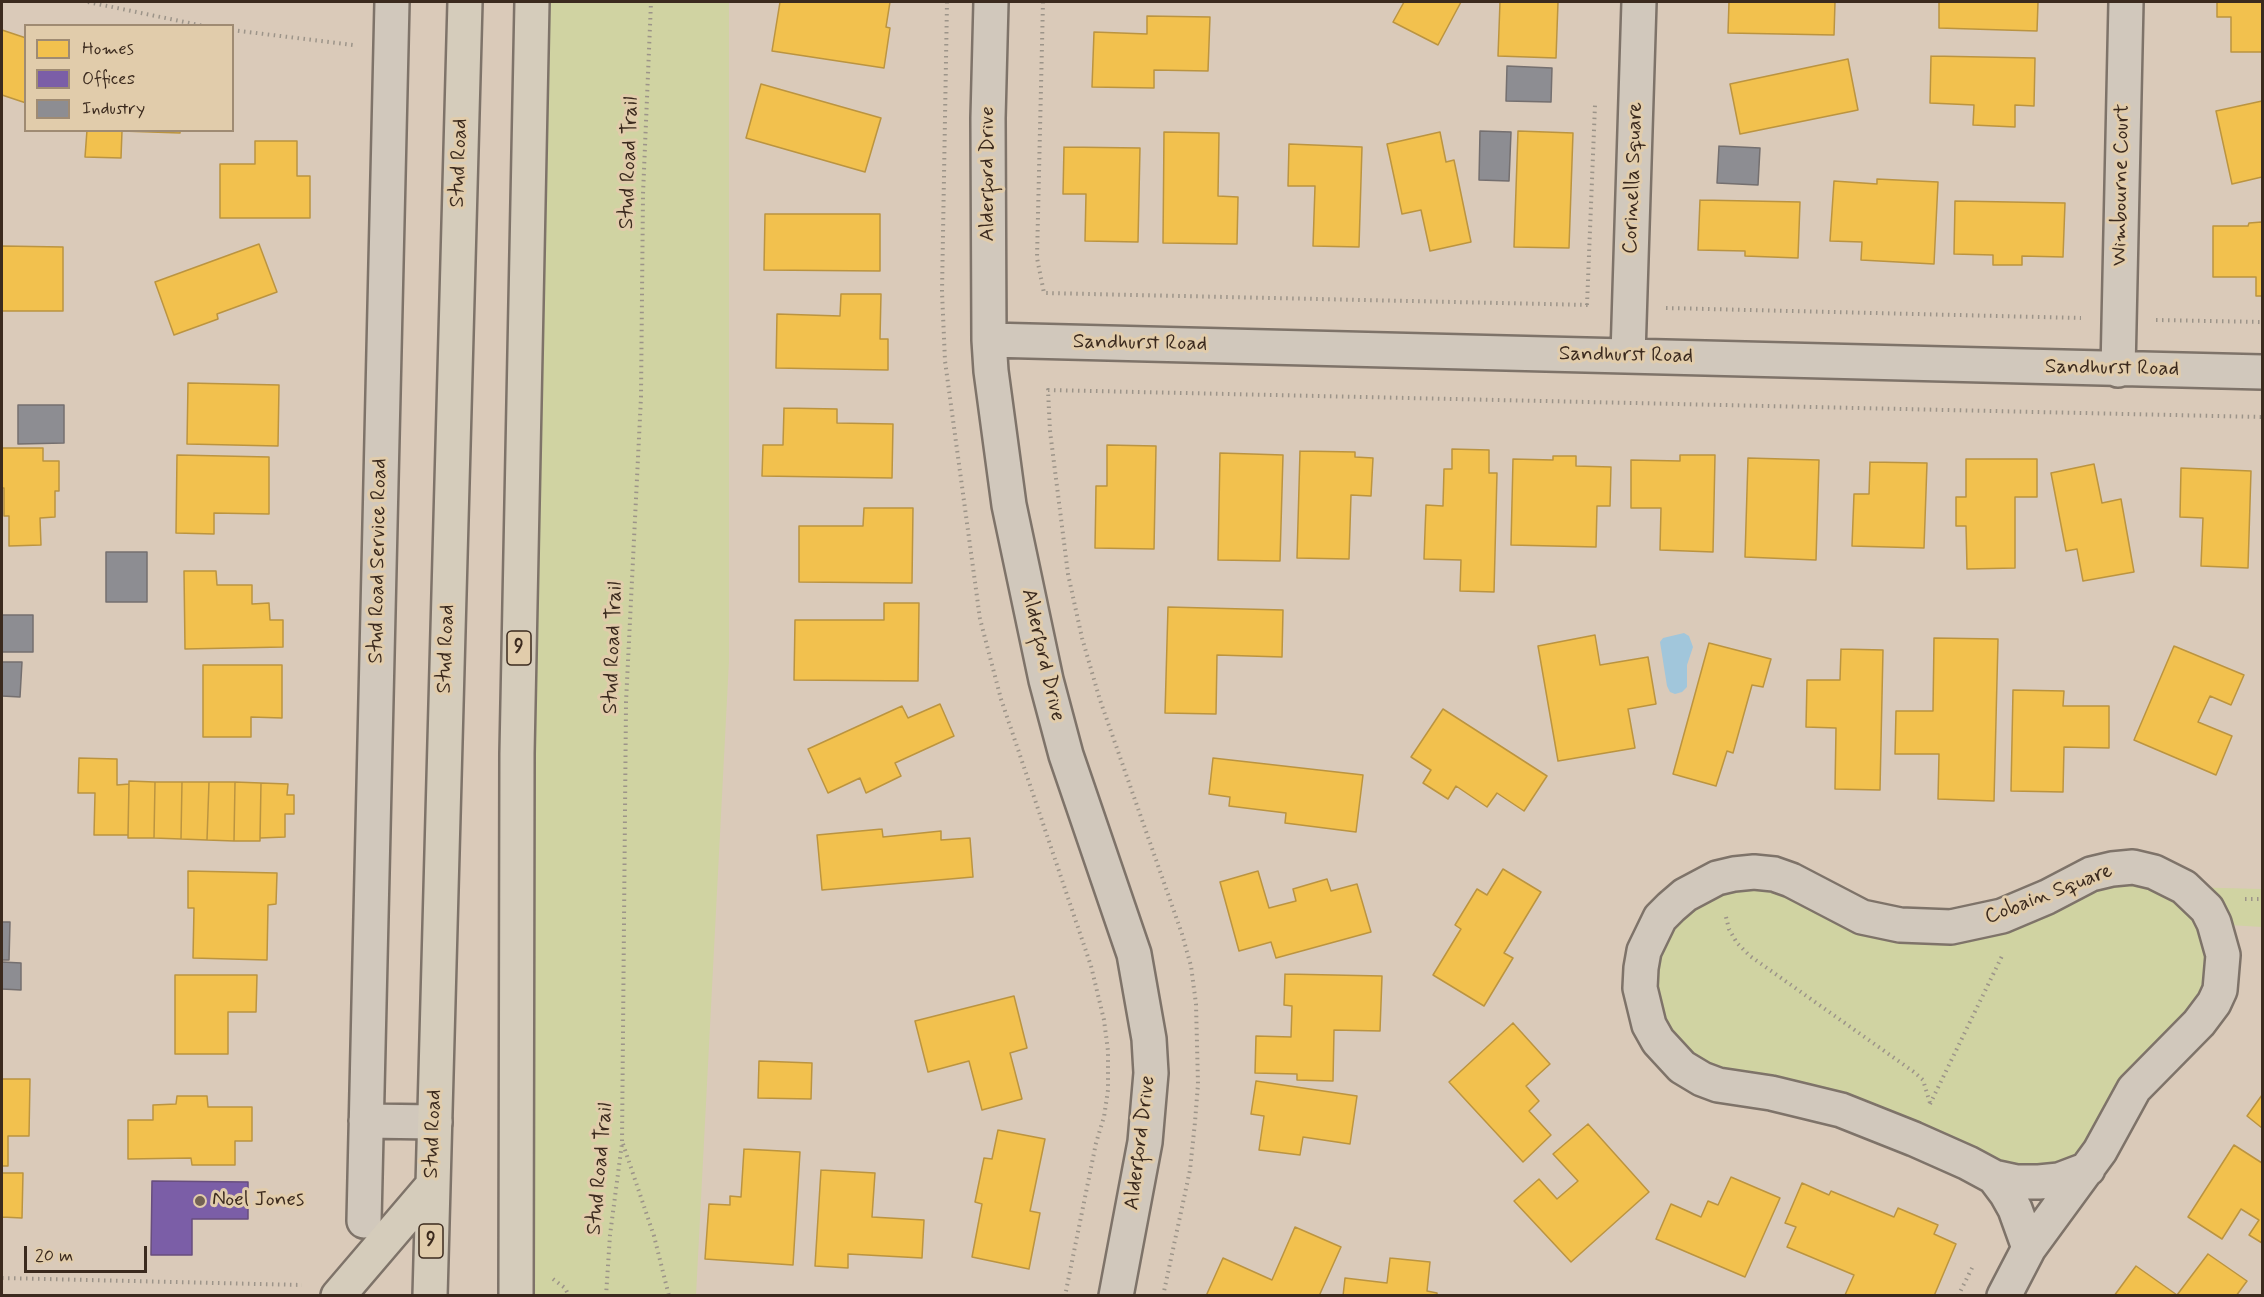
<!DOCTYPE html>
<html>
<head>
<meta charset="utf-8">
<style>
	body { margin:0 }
	#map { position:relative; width:2264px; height:1297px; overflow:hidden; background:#dacab9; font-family:Mynerve,sans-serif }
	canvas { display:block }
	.frame { position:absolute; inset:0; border:3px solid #3b2a1e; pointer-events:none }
	.legend { position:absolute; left:24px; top:24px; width:210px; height:108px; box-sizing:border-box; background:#e1ccab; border:2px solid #9f8b73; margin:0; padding:8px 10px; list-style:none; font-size:18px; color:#3b2a1e }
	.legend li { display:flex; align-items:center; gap:12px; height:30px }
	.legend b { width:30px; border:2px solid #9f8b73 }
	.scale { position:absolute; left:24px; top:1246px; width:123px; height:27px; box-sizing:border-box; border:3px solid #3b2a1e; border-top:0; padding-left:8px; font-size:18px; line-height:21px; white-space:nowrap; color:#3b2a1e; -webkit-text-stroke:4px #e1ccab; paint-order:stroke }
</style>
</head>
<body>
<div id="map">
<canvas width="2264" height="1297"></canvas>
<div class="frame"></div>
<ul class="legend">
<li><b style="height:16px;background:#f2c14e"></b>Homes</li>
<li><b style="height:16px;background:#7b5ea7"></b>Offices</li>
<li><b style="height:16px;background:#8d8d92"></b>Industry</li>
</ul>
<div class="scale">20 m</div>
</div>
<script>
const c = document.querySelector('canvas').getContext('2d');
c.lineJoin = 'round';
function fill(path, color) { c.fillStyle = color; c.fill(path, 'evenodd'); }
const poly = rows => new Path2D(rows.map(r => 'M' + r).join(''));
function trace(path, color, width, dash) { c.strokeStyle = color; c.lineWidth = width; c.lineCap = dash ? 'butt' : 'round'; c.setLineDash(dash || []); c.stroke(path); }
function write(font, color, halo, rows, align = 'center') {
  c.font = font + ' Mynerve,sans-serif'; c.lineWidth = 6; c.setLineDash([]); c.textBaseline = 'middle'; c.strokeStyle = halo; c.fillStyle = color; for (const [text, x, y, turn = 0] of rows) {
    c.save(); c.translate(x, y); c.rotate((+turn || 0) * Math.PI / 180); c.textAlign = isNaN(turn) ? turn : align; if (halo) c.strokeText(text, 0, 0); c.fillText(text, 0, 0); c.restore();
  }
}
fill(poly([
	[538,2,729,2,729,661,696,1295,516,1296],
	[1734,874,1926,927,2091,874,2184,887,2262,889,2262,927,2214,924,2223,973,2088,1169,1968,1163,1669,1053,1644,951]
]), '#d0d3a2');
fill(poly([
	[1684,633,1689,636,1693,647,1687,665,1687,687,1682,692,1675,694,1670,692,1667,686,1660,642,1663,638]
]), '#a1c6db');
const homes = poly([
	[780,2,890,2,886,27,890,28,884,68,772,51,780,2],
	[1404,2,1461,2,1438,45,1393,22,1404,2],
	[1500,2,1558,2,1556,58,1498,56,1500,2],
	[1729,2,1835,2,1834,35,1728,33,1729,2],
	[1939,2,2038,2,2037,31,1939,28,1939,2],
	[2217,2,2262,2,2262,52,2231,52,2231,17,2217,17,2217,2],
	[1147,16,1210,17,1208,71,1154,70,1154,88,1092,87,1094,32,1147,34,1147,16],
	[2,30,26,38,26,103,2,95,2,30],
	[1931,56,2035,58,2034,106,2015,105,2015,127,1973,125,1974,105,1930,103,1931,56],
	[1848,59,1858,110,1740,134,1730,84,1848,59],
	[761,84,881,118,865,172,746,138,761,84],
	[2262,101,2262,177,2232,184,2216,111,2262,101],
	[87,130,180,130,180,133,122,131,121,158,85,157,87,130],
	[1518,131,1573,133,1569,248,1514,247,1518,131],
	[1164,132,1219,133,1218,196,1238,197,1237,244,1163,243,1164,132],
	[1440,132,1446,162,1454,160,1471,242,1430,251,1421,210,1402,214,1387,144,1440,132],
	[255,141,297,141,297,176,310,176,310,218,220,218,220,164,255,164,255,141],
	[1289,144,1362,147,1359,247,1313,246,1315,186,1288,186,1289,144],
	[1064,147,1140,148,1138,242,1085,241,1086,194,1063,194,1064,147],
	[1877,179,1938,182,1934,264,1861,260,1862,242,1830,241,1834,181,1877,184,1877,179],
	[1700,200,1800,202,1798,258,1745,256,1745,251,1698,250,1700,200],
	[1955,201,2065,203,2063,257,2022,256,2022,265,1993,265,1993,255,1954,254,1955,201],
	[765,214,880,214,880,271,764,270,765,214],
	[2262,222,2262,296,2256,296,2256,277,2213,277,2213,226,2248,226,2249,223,2262,222],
	[259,244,277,292,217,314,218,319,174,335,155,282,259,244],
	[2,246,63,247,63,311,2,311,2,246],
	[841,294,881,294,880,339,888,339,888,370,776,368,777,314,840,316,841,294],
	[188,383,279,385,278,446,187,444,188,383],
	[784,408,837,409,837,423,893,424,892,478,762,476,763,445,783,445,784,408],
	[1107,445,1156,446,1154,549,1095,548,1096,486,1107,486,1107,445],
	[2,448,43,448,43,461,59,461,59,491,55,491,55,517,40,518,41,545,9,546,9,516,4,516,4,488,2,488,2,448],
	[1452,449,1489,450,1489,473,1497,473,1494,592,1460,591,1461,560,1424,559,1426,505,1443,506,1444,469,1452,469,1452,449],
	[1300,451,1355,452,1355,457,1373,458,1371,496,1351,495,1349,559,1297,558,1300,451],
	[1220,453,1283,455,1280,561,1218,560,1220,453],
	[177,455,269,457,269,514,214,513,214,534,176,533,177,455],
	[1680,455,1715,455,1713,552,1660,550,1661,508,1631,508,1631,460,1680,461,1680,455],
	[1553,456,1576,456,1576,466,1611,467,1610,506,1597,506,1596,547,1511,545,1513,459,1553,460,1553,456],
	[1748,458,1819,460,1816,560,1745,557,1748,458],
	[1966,459,2037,459,2037,497,2015,497,2015,568,1967,569,1966,526,1956,526,1956,497,1966,497,1966,459],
	[1870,462,1927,463,1924,548,1852,546,1854,494,1869,494,1870,462],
	[2094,464,2102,503,2121,499,2134,572,2083,581,2077,549,2066,551,2051,473,2094,464],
	[2181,468,2251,471,2248,568,2201,566,2203,518,2180,517,2181,468],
	[864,508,913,508,912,583,799,582,799,526,863,526,864,508],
	[184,571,216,571,217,585,252,585,252,604,269,603,270,620,283,620,283,647,185,649,184,571],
	[884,603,919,603,918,681,794,680,795,620,884,620,884,603],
	[1168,607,1283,610,1282,657,1217,655,1216,714,1165,713,1168,607],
	[1595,635,1600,665,1648,657,1656,704,1628,709,1635,748,1558,761,1538,646,1595,635],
	[1934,638,1998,639,1994,801,1938,799,1939,754,1895,754,1896,711,1933,711,1934,638],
	[1709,643,1771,659,1763,687,1752,685,1733,753,1727,751,1716,786,1673,774,1709,643],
	[2174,646,2244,675,2231,705,2210,696,2198,722,2232,736,2216,775,2134,740,2174,646],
	[1841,649,1883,650,1880,790,1835,789,1836,728,1806,727,1807,680,1840,680,1841,649],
	[203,665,282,665,282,718,251,717,251,737,203,737,203,665],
	[2013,690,2064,691,2063,706,2109,706,2109,748,2064,747,2063,792,2011,791,2013,690],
	[940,704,954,736,895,763,901,776,866,793,860,778,828,793,808,749,902,706,908,718,940,704],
	[1443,709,1547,776,1524,811,1497,793,1487,807,1456,786,1448,799,1423,783,1431,770,1411,757,1443,709],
	[79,758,117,759,117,785,129,784,128,835,94,835,95,793,78,793,79,758],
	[1213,758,1363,775,1356,832,1285,823,1286,813,1229,806,1230,797,1209,794,1213,758],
	[129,781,155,782,154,838,128,838,129,781],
	[155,782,182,782,181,839,154,838,155,782],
	[182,782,209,782,207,840,181,839,182,782],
	[209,782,235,782,234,841,207,840,209,782],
	[235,782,261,783,260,841,234,841,235,782],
	[261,783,288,784,287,795,294,795,294,814,285,814,285,837,260,838,261,783],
	[882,829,883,837,941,831,941,840,970,838,973,877,822,890,817,835,882,829],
	[1503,869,1541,892,1504,953,1513,958,1484,1006,1433,975,1461,929,1455,925,1477,889,1487,895,1503,869],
	[188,871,277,873,276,904,268,905,267,960,193,958,194,908,188,908,188,871],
	[1258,871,1269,908,1296,901,1293,889,1327,879,1331,891,1357,884,1371,932,1276,958,1271,942,1239,951,1220,882,1258,871],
	[1285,974,1382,976,1380,1031,1334,1030,1333,1081,1297,1080,1297,1074,1255,1073,1256,1036,1291,1037,1292,1006,1284,1005,1285,974],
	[175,975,257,975,256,1012,228,1012,228,1054,175,1054,175,975],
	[1014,996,1027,1048,1010,1053,1022,1099,982,1110,969,1061,928,1072,915,1021,1014,996],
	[1513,1023,1550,1064,1526,1086,1539,1101,1529,1111,1551,1135,1523,1162,1449,1082,1513,1023],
	[759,1061,812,1063,811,1099,758,1098,759,1061],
	[2,1079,30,1079,29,1136,8,1136,8,1166,2,1166,2,1079],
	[1256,1081,1357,1096,1350,1144,1303,1137,1300,1155,1259,1150,1264,1116,1251,1114,1256,1081],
	[2262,1095,2262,1128,2247,1116,2262,1095],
	[177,1096,207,1096,208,1107,252,1107,252,1141,235,1141,235,1165,192,1165,191,1158,128,1159,128,1120,153,1120,153,1105,176,1104,177,1096],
	[1588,1124,1649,1192,1571,1262,1514,1201,1539,1179,1557,1199,1578,1181,1553,1154,1588,1124],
	[998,1130,1045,1139,1030,1211,1040,1213,1029,1269,972,1257,982,1204,975,1202,984,1158,992,1159,998,1130],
	[2234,1145,2262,1163,2262,1243,2249,1235,2259,1220,2241,1209,2222,1239,2188,1217,2234,1145],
	[744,1149,800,1152,793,1265,705,1259,709,1204,730,1205,730,1196,741,1197,744,1149],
	[821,1170,875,1173,872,1217,924,1220,922,1258,848,1254,848,1268,815,1266,821,1170],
	[2,1173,23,1173,22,1218,2,1217,2,1239,2,1173],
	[1731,1177,1780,1198,1745,1277,1656,1239,1671,1204,1701,1217,1708,1201,1718,1205,1731,1177],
	[1802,1183,1829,1195,1831,1191,1894,1217,1898,1208,1938,1225,1934,1234,1956,1244,1934,1296,1847,1296,1845,1295,1854,1275,1787,1247,1796,1227,1785,1223,1802,1183],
	[1295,1227,1341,1247,1319,1296,1206,1296,1223,1258,1272,1280,1295,1227],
	[2208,1254,2247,1281,2236,1296,2114,1296,2136,1266,2177,1295,2208,1254],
	[1390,1258,1430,1262,1427,1291,1437,1293,1437,1296,1343,1296,1345,1278,1387,1283,1390,1258]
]);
fill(homes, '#f2c14e');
trace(homes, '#bb9440', 1.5);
const offices = poly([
	[152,1181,248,1182,248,1219,192,1219,192,1255,151,1255,152,1181]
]);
fill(offices, '#7b5ea7');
trace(offices, '#684e7e', 1.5);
const industry = poly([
	[1507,66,1552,68,1551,102,1506,101,1507,66],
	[1480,131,1511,132,1509,181,1479,180,1480,131],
	[1719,146,1760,148,1758,185,1717,183,1719,146],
	[18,405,64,405,64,443,18,444,18,405],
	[106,552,147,552,147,602,106,602,106,552],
	[2,615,33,615,33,652,2,652,2,615],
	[2,662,22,662,20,697,2,696,2,662],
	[2,922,10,922,9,960,2,960,2,922],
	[2,962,21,963,21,990,2,989,2,962]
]);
fill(industry, '#8d8d92');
trace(industry, '#746f6f', 1.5);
const minor = poly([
	[991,2,988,118,989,340,991,371,1009,505,1046,680,1066,755,1134,954,1149,1039,1151,1073,1145,1142,1116,1296],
	[989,340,2262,372],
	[1628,355,1639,2],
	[2118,370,2126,2],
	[366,1121,435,1122],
	[1994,1177,2017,1182,2039,1182,2059,1180,2088,1169],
	[364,1221,392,2],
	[2004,1296,2029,1248,2100,1151,2134,1089,2199,1023,2214,1003,2220,990,2223,955,2214,923,2207,909,2184,887,2154,872,2133,867,2112,869,2091,874,2047,897,2002,916,1951,927,1900,925,1862,917,1791,880,1774,874,1754,872,1734,874,1717,878,1685,895,1671,907,1660,918,1644,951,1641,968,1640,988,1649,1025,1658,1041,1682,1067,1702,1079,1718,1085,1771,1093,1841,1110,1914,1139,1968,1163,1994,1177,2006,1193,2015,1209,2029,1248]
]);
const primary = poly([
	[338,1296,432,1186],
	[430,1296,465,2],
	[516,1296,517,753,532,2]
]);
trace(minor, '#7e7369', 38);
trace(primary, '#7e7369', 38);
trace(poly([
	[88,2,204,26],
	[947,2,942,292,945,361,980,619,1001,699,1091,966,1104,1020,1108,1051,1108,1090,1104,1117,1096,1143,1065,1296],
	[1043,2,1037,258,1044,293,1591,305],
	[232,30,353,45],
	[1587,305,1595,105],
	[1666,308,2081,318],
	[2156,320,2262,322],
	[2245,899,2262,899],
	[1726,917,1729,929,1737,943,1750,956,1914,1072,1923,1080,1930,1103],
	[1930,1104,2003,954],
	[623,1144,654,1236,669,1296],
	[2,1278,302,1285],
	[553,1279,565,1288,569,1296],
	[606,1296,610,1235,622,1143,626,702,641,397,643,194,651,2],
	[1163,1296,1190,1170,1195,1122,1198,1084,1196,1004,1191,966,1182,934,1100,700,1082,638,1068,574,1050,431,1048,390,2262,417],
	[1958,1296,1974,1264]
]), '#9c9489', 4, [1.5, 4.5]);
trace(minor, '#d1c8bc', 33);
trace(primary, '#d5ccbb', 33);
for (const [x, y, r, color] of [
	[200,1201,6,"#736254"]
]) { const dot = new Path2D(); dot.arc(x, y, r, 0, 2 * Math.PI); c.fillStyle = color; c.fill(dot); trace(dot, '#e1ccab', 2); }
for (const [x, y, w] of [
	[519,648,24],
	[431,1241,24]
]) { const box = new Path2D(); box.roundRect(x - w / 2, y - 17, w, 34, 4.5); c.fillStyle = '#e1ccab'; c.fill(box); trace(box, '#3b2a1e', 1.5); }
write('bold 20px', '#3b2a1e', null, [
	["9",519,648],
	["9",431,1241]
]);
write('21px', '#3b2a1e', '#e1ccab', [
	["Stud Road",460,163,-88],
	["Stud Road Trail",630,163,-88],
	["Alderford Drive",989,174,-90],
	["Corinella Square",1634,178,-88],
	["Wimbourne Court",2122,185,-89],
	["Sandhurst Road",1140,344,1],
	["Sandhurst Road",1626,356,1],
	["Sandhurst Road",2112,369,1],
	["Stud Road Service Road",379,561,-89],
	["Stud Road Trail",614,648,-88],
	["Stud Road",447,649,-88],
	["Alderford Drive",1042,655,77],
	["Cobain Square",2049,895,-21],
	["Stud Road",434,1134,-88],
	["Alderford Drive",1141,1143,-83],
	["Stud Road Trail",601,1169,-85]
]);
write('21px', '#3b2a1e', '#e1ccab', [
	["Noel Jones",212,1201]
], 'left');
</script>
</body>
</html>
